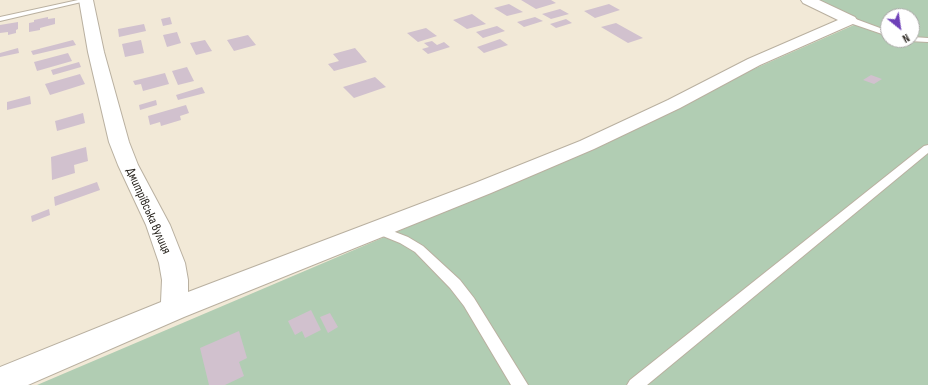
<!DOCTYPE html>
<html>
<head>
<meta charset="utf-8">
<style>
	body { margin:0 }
	#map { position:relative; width:928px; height:385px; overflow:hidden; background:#f2e9d7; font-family:"Sofia Sans Condensed",sans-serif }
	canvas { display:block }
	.north { position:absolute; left:880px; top:8px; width:40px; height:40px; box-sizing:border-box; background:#fff; border:1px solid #aaa8a6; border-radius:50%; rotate:150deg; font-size:11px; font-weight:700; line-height:16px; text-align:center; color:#2a2620 }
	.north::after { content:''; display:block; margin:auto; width:14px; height:18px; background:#6e40b8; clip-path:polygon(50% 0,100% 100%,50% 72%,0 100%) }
</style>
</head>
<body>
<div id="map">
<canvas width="928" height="385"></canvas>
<div class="north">N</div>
</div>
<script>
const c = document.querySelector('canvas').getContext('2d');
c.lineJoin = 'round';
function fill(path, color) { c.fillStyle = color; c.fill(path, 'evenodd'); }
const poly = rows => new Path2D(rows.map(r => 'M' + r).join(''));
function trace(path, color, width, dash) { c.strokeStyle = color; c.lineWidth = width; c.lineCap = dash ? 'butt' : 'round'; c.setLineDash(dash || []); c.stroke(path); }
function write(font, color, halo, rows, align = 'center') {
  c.font = font + ' "Sofia Sans Condensed",sans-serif'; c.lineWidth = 3.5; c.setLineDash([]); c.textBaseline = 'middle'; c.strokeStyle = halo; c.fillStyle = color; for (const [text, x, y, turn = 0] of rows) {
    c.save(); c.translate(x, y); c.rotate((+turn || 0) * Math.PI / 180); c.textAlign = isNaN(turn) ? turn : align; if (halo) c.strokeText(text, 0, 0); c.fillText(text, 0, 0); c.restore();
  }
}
fill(poly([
	[812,0,928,0,928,385,37,385,415,224,724,82,854,25,853,21],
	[888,16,912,16,912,40,888,40]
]), '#b1cdb3');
fill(poly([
	[521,0,551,0,556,3,536,9],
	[509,4,523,12,507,16,494,8],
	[609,4,620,10,595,18,584,11],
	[560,9,569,14,551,19,542,14],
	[472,14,486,24,467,29,453,20],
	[48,17,48,19,55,18,55,24,40,28,40,30,29,32,29,23,34,22,34,20],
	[170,17,172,24,163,26,161,19],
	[535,17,543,21,524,27,517,22],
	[566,19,572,23,556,28,550,24],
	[18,22,18,29,16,30,16,33,8,35,8,32,0,33,0,25],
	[616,23,643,38,628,43,601,27],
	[144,24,146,31,119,37,118,29],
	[497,26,505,31,483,38,476,32],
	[426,28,437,36,418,42,407,33],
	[177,32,181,43,167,47,163,35],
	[248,35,256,45,234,51,227,40],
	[500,39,508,45,484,53,477,47],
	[73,40,76,45,33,55,31,51],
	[141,40,144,53,125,57,122,44],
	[205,40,212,51,196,55,190,43],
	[432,41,437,45,444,42,450,47,428,54,422,49,429,47,424,43],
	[18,48,19,53,0,57,0,53],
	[355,48,367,62,334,71,328,64,339,61,333,54],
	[68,53,72,61,37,71,34,62],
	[79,62,81,67,53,75,51,70],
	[187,67,194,81,178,85,172,71],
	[165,73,169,84,143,91,141,84,135,85,133,81],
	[80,74,85,84,50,95,45,84],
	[871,75,882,79,874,84,863,80],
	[375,77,386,87,354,98,343,87],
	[202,87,205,93,178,100,176,95],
	[30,96,31,104,7,110,7,102],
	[156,100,157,105,140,110,139,105],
	[186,105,189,113,180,116,181,120,161,126,160,122,150,125,148,116],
	[83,113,85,123,57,131,55,121],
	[86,147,88,161,74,165,75,173,52,180,51,157],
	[97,182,100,190,55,206,54,197],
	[49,209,50,215,32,222,31,216],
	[311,310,321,330,305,338,302,331,295,335,288,321],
	[330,313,338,327,328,333,320,317],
	[239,331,247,358,239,362,244,376,225,385,209,385,200,348]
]), '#d1c1ce');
const service = poly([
	[78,0,90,0,0,21,0,17,78,0],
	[847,18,853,18,888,31,888,36,847,22,847,18],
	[912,37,928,38,928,42,909,41,912,40,912,37],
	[928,145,928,153,647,385,627,385,630,380,924,146,928,145],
	[377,225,408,237,423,246,460,280,474,298,528,385,511,385,464,306,450,288,415,252,400,243,373,232,371,229,373,226,377,225]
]);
const minor = poly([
	[79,0,93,0,104,52,129,142,138,165,170,225,185,263,188,280,188,292,475,183,580,141,668,100,748,59,838,20,803,3,801,0,819,0,855,17,857,20,855,23,760,65,680,108,594,149,491,193,184,317,28,385,0,385,0,367,161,302,162,280,159,263,146,225,118,165,109,142,88,52,79,0]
]);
trace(service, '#b9b0a0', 2);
trace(minor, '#b9b0a0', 2);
fill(service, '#fff');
fill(minor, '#fff');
write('13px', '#2a2620', '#fff', [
	["Дмитрівська вулиця",148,211,66]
]);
</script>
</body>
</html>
